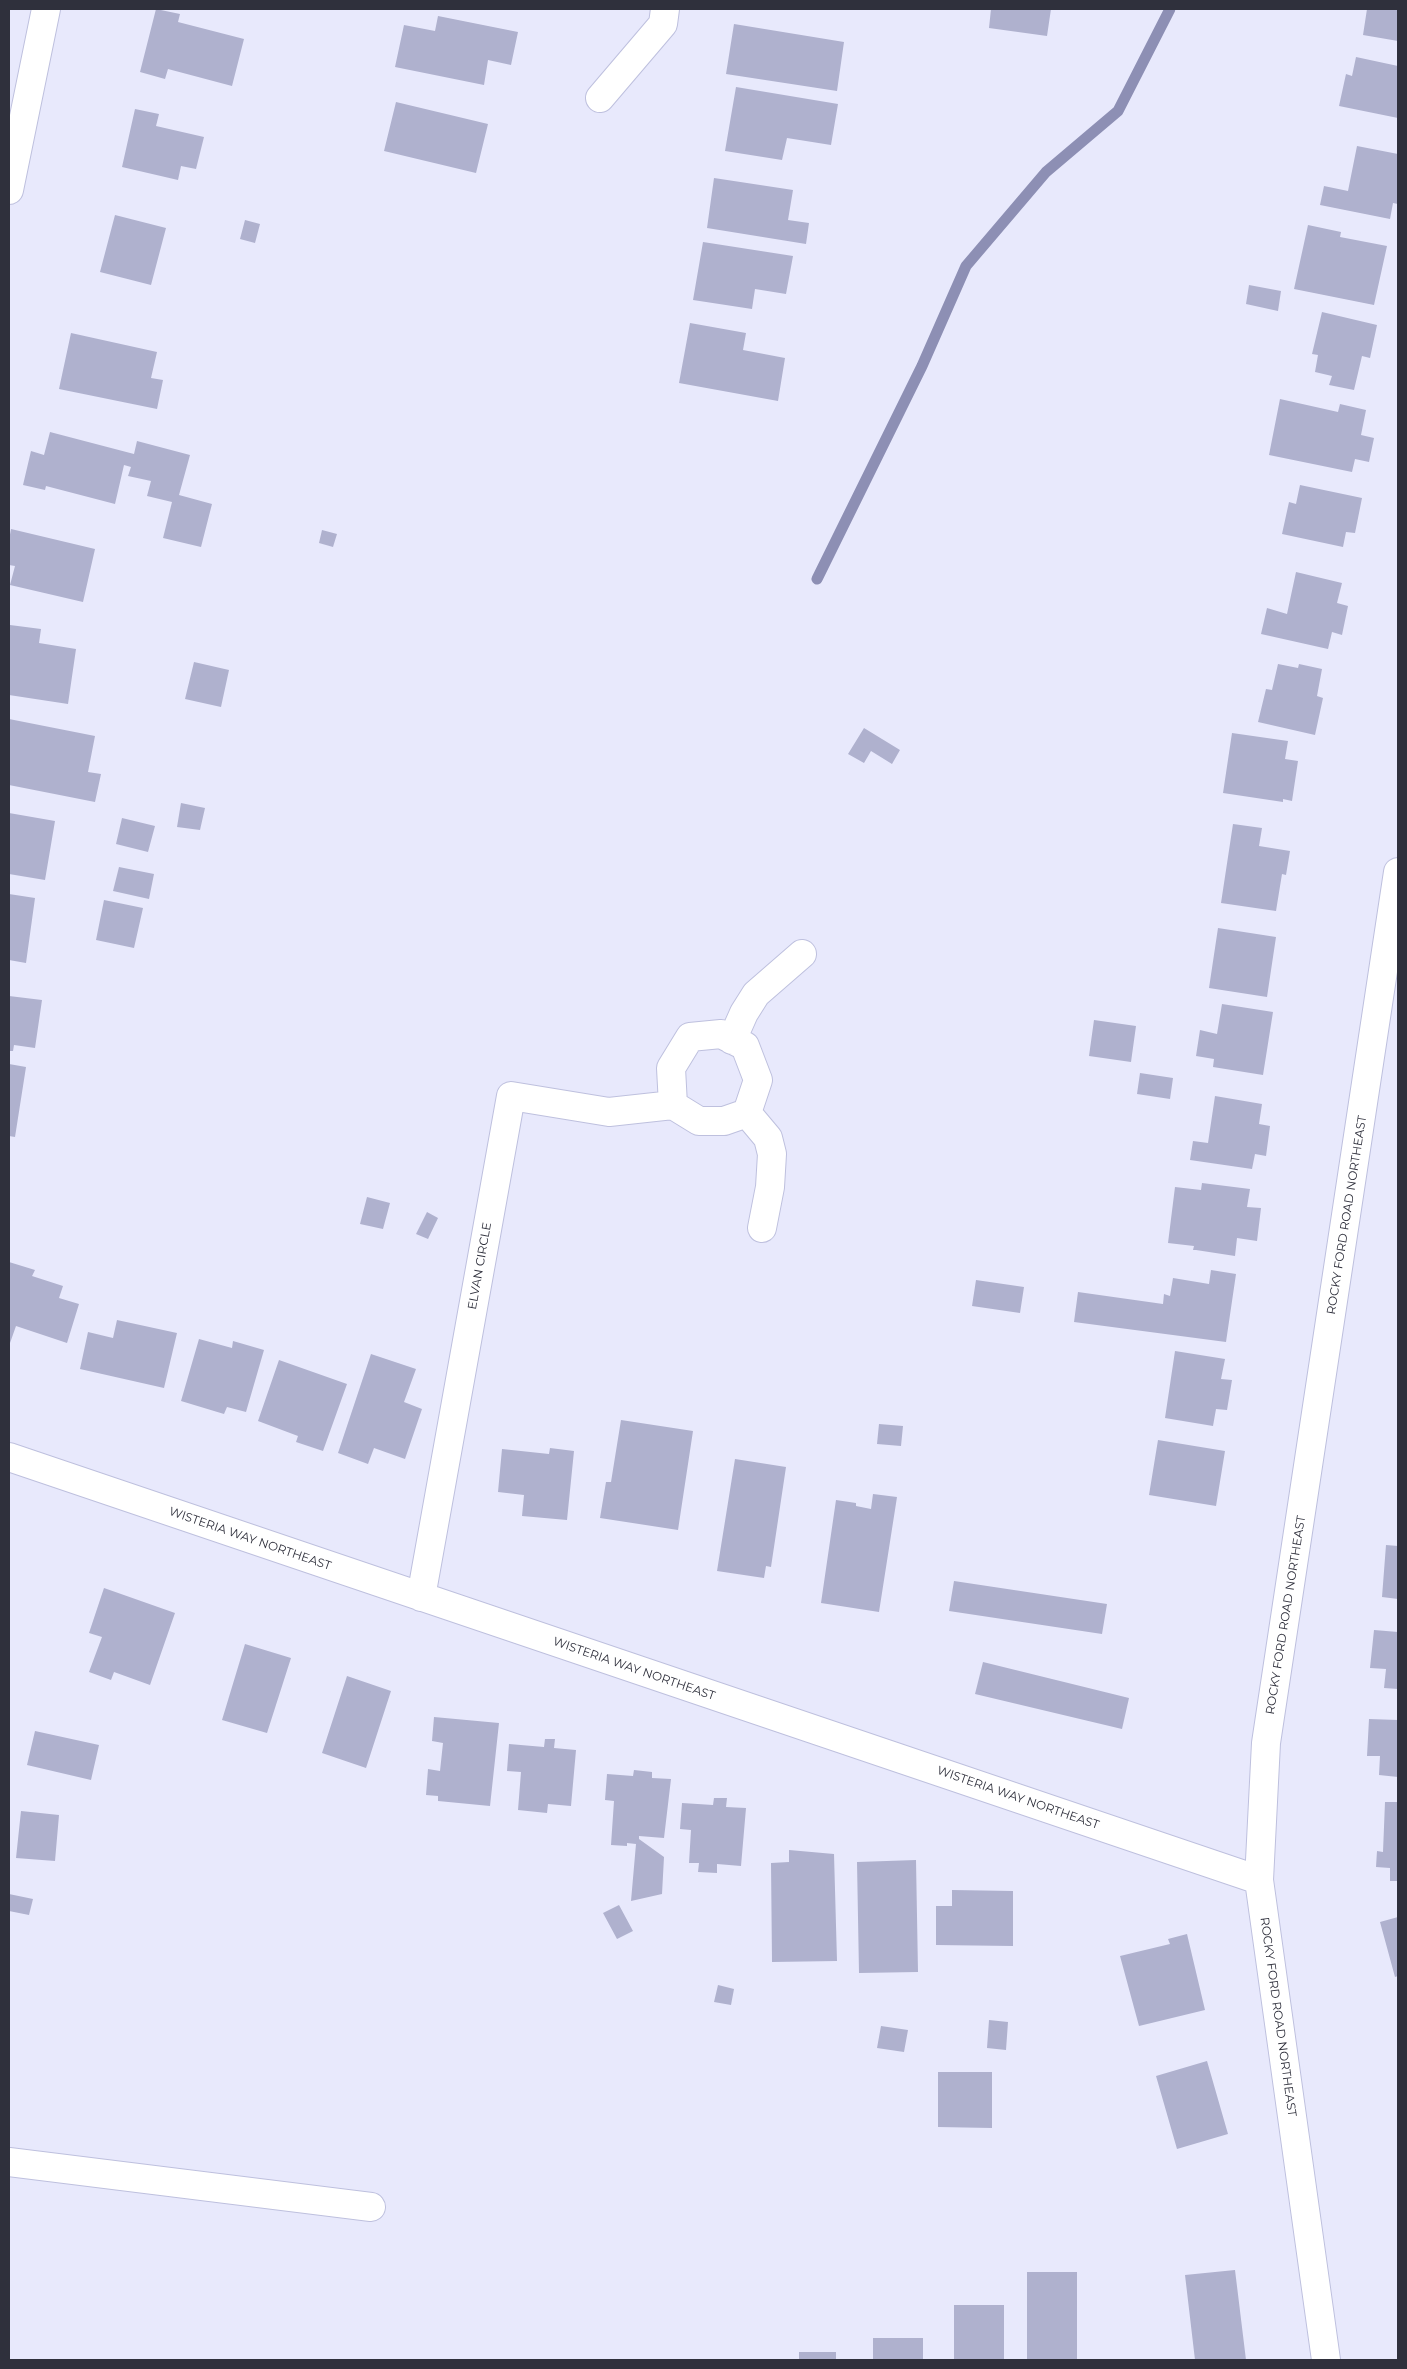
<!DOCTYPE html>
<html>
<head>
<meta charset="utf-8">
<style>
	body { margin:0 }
	#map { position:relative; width:1407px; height:2369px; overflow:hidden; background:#e8e9fc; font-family:Montserrat,sans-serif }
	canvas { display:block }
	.frame { position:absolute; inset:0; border:10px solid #2f303c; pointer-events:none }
</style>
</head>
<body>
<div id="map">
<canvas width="1407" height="2369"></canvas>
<div class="frame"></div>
</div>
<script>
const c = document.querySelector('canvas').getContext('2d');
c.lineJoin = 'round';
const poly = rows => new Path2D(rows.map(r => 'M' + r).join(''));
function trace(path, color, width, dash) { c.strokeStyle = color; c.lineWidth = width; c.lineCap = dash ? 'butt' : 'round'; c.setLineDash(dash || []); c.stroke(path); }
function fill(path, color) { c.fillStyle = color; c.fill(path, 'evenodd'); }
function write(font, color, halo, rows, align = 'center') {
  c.font = font + ' Montserrat,sans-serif'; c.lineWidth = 4; c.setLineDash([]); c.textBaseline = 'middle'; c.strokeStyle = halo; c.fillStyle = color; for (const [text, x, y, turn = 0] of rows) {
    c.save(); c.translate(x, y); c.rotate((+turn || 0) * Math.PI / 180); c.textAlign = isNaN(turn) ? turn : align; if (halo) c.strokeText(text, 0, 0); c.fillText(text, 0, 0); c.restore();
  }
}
trace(poly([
	[817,579,922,366,966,266,1046,172,1118,111,1170,9]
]), '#8d8fb4', 11);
fill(poly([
	[156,9,180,14,178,22,244,39,232,86,168,69,165,79,140,72],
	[991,9,1051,9,1047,36,989,28],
	[1367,9,1398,9,1398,41,1363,35],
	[438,16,518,32,511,65,488,60,484,85,395,67,404,25,435,31],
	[734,24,844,42,837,91,726,74],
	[1356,57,1398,66,1398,118,1339,106,1346,74,1352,76],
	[736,87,838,104,831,145,787,138,782,160,725,151],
	[396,102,488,124,476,173,384,151],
	[135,109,159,114,156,126,204,137,196,169,181,166,178,180,122,167],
	[1357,146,1398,154,1398,204,1393,203,1390,219,1320,205,1324,186,1348,191],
	[714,178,793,190,788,220,809,223,806,244,707,228],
	[115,215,166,228,151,285,100,272],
	[245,220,260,224,255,243,240,239],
	[1308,225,1341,232,1340,237,1387,246,1374,305,1294,289],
	[703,242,793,256,786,294,755,289,752,309,693,300],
	[1249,285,1281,291,1278,311,1246,304],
	[1322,312,1377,325,1370,358,1362,356,1354,390,1329,385,1332,376,1315,372,1318,355,1312,354],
	[690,323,746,333,743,350,785,358,778,401,679,383],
	[71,333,157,352,151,378,163,380,157,409,59,389],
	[1280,399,1338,412,1340,404,1366,410,1361,435,1374,438,1369,462,1355,459,1352,472,1269,455],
	[50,432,134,454,137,441,190,455,179,495,212,504,201,547,163,538,172,502,147,496,151,481,128,476,131,467,124,465,115,504,46,486,45,490,23,485,31,451,44,455],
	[1300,485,1362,498,1355,533,1346,532,1343,547,1282,534,1289,502,1296,504],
	[11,529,95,549,83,602,10,585,15,566,9,565,9,540],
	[322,530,337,534,333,547,319,543],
	[1296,572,1342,583,1337,603,1348,606,1342,635,1332,632,1328,649,1261,634,1267,608,1287,614],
	[10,625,41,629,39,643,76,649,68,704,9,695],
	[194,662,229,670,221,707,185,699],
	[1278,664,1298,668,1299,664,1322,669,1317,696,1323,698,1315,735,1258,722,1266,689,1272,690],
	[9,719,95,736,88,772,101,774,95,802,9,785],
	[864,728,900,750,892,764,871,751,864,763,848,754],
	[1232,733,1288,741,1285,759,1298,761,1292,801,1283,799,1283,802,1223,793],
	[181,803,205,808,200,830,177,827],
	[9,813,55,821,45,880,9,874],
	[122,818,155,826,148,852,116,844],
	[1233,824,1262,828,1259,846,1290,851,1286,875,1282,874,1276,911,1221,903],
	[119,867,154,874,149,899,113,891],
	[9,894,35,898,26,963,9,960],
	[104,900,143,908,134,948,96,940],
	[1218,928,1276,937,1267,997,1209,988],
	[9,996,42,1000,35,1048,14,1045,13,1051,9,1051],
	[1222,1004,1273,1012,1263,1075,1213,1067,1214,1059,1196,1056,1200,1030,1217,1034],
	[1094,1020,1136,1026,1131,1062,1089,1056],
	[9,1064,26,1067,15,1137,9,1136],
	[1140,1073,1173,1078,1170,1099,1137,1094],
	[1215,1096,1262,1104,1259,1124,1270,1126,1266,1156,1255,1154,1252,1169,1190,1160,1193,1141,1208,1143],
	[1202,1183,1250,1189,1247,1207,1261,1208,1257,1241,1237,1238,1235,1256,1196,1250,1193,1250,1194,1246,1168,1243,1175,1187,1201,1190],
	[367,1197,390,1203,383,1229,360,1224],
	[427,1212,438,1218,428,1239,416,1234],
	[9,1262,35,1270,32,1276,63,1286,59,1298,79,1304,67,1343,16,1326,10,1343,9,1342],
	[1211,1270,1236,1274,1226,1342,1074,1322,1078,1292,1163,1304,1164,1294,1170,1296,1173,1278,1209,1284],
	[976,1280,1024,1287,1020,1313,972,1306],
	[117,1320,177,1333,164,1388,80,1369,88,1332,113,1338],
	[199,1339,232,1348,233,1341,264,1350,246,1412,227,1407,224,1414,181,1401],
	[1175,1351,1225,1359,1221,1379,1232,1380,1227,1410,1216,1409,1213,1426,1165,1418],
	[371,1354,416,1369,404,1402,422,1409,405,1459,374,1448,368,1464,338,1453],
	[279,1360,347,1384,323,1451,296,1442,298,1436,258,1421],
	[621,1420,693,1431,678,1530,600,1518,606,1482,611,1482],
	[879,1424,903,1426,901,1446,877,1444],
	[1158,1440,1225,1451,1216,1506,1149,1495],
	[550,1448,574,1451,567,1520,522,1516,524,1495,498,1492,502,1449,549,1454],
	[735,1459,786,1467,771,1567,766,1566,764,1578,717,1571],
	[873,1494,897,1497,879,1612,821,1603,836,1500,856,1503,856,1506,871,1509],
	[1386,1545,1398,1546,1398,1599,1382,1597],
	[954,1581,1107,1604,1102,1634,949,1611],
	[104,1588,175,1613,150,1685,114,1672,111,1680,89,1672,102,1637,89,1633],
	[1374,1630,1398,1632,1398,1689,1384,1688,1386,1669,1370,1668],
	[245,1644,291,1658,267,1733,222,1720],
	[983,1662,1129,1698,1122,1729,975,1694],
	[347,1676,391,1691,366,1768,322,1753],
	[434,1717,499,1723,490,1806,438,1801,438,1796,426,1795,428,1769,440,1771,443,1743,432,1741],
	[1369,1719,1398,1720,1398,1777,1379,1775,1380,1756,1367,1756],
	[35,1731,99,1745,91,1780,27,1765],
	[545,1739,555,1739,554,1748,576,1750,571,1806,548,1804,547,1813,518,1810,521,1772,507,1771,509,1744,544,1747],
	[634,1770,652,1772,652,1778,671,1779,664,1838,639,1836,639,1839,664,1857,662,1894,631,1901,636,1844,627,1843,627,1846,611,1845,614,1801,605,1800,607,1774,633,1776],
	[714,1798,727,1798,726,1807,746,1808,741,1866,717,1864,717,1873,698,1872,699,1863,689,1863,691,1830,680,1829,682,1803,713,1805],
	[1385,1802,1398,1802,1398,1881,1390,1881,1390,1868,1376,1867,1377,1851,1383,1852],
	[21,1811,59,1815,55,1861,16,1858],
	[789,1850,834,1854,837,1961,772,1962,771,1863,789,1862],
	[916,1860,918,1972,859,1973,857,1862],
	[952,1890,1013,1891,1013,1946,936,1945,936,1906,952,1906],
	[9,1894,33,1899,29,1915,9,1911],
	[619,1905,633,1931,617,1939,603,1913],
	[1398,1917,1398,1976,1395,1977,1380,1922],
	[1187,1934,1205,2010,1139,2026,1120,1956,1170,1944,1168,1939],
	[718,1985,734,1989,731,2005,714,2002],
	[989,2020,1008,2022,1006,2050,987,2048],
	[881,2026,908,2030,904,2052,877,2048],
	[1207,2061,1228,2134,1177,2149,1156,2076],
	[938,2072,992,2072,992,2128,938,2127],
	[1235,2270,1246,2360,1195,2360,1185,2275],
	[1027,2272,1077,2272,1077,2360,1027,2360],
	[954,2305,1004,2305,1004,2360,954,2360],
	[873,2338,923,2338,923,2360,873,2360],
	[799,2352,836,2352,836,2360,799,2360]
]), '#afb1ce');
const minor = poly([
	[600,98,663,24,665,9],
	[9,190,46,9],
	[732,1040,744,1013,756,994,802,954],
	[747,1113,768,1138,772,1154,770,1187,762,1228],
	[9,1457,1259,1880],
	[421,1597,511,1096,609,1112,673,1105,699,1121,724,1121,747,1113,758,1080,745,1046,721,1034,690,1037,671,1068,673,1105],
	[9,2162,371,2207],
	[1326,2360,1259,1880,1266,1743,1398,872]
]);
trace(minor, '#bec0de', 30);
trace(minor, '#fff', 28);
write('12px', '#2f303c', '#fff', [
	["ROCKY FORD ROAD NORTHEAST",1347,1215,-81],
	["ELVAN CIRCLE",480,1266,-80],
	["WISTERIA WAY NORTHEAST",250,1539,19],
	["ROCKY FORD ROAD NORTHEAST",1286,1615,-81],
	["WISTERIA WAY NORTHEAST",634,1669,19],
	["WISTERIA WAY NORTHEAST",1018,1798,19],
	["ROCKY FORD ROAD NORTHEAST",1278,2017,82]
]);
</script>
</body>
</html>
